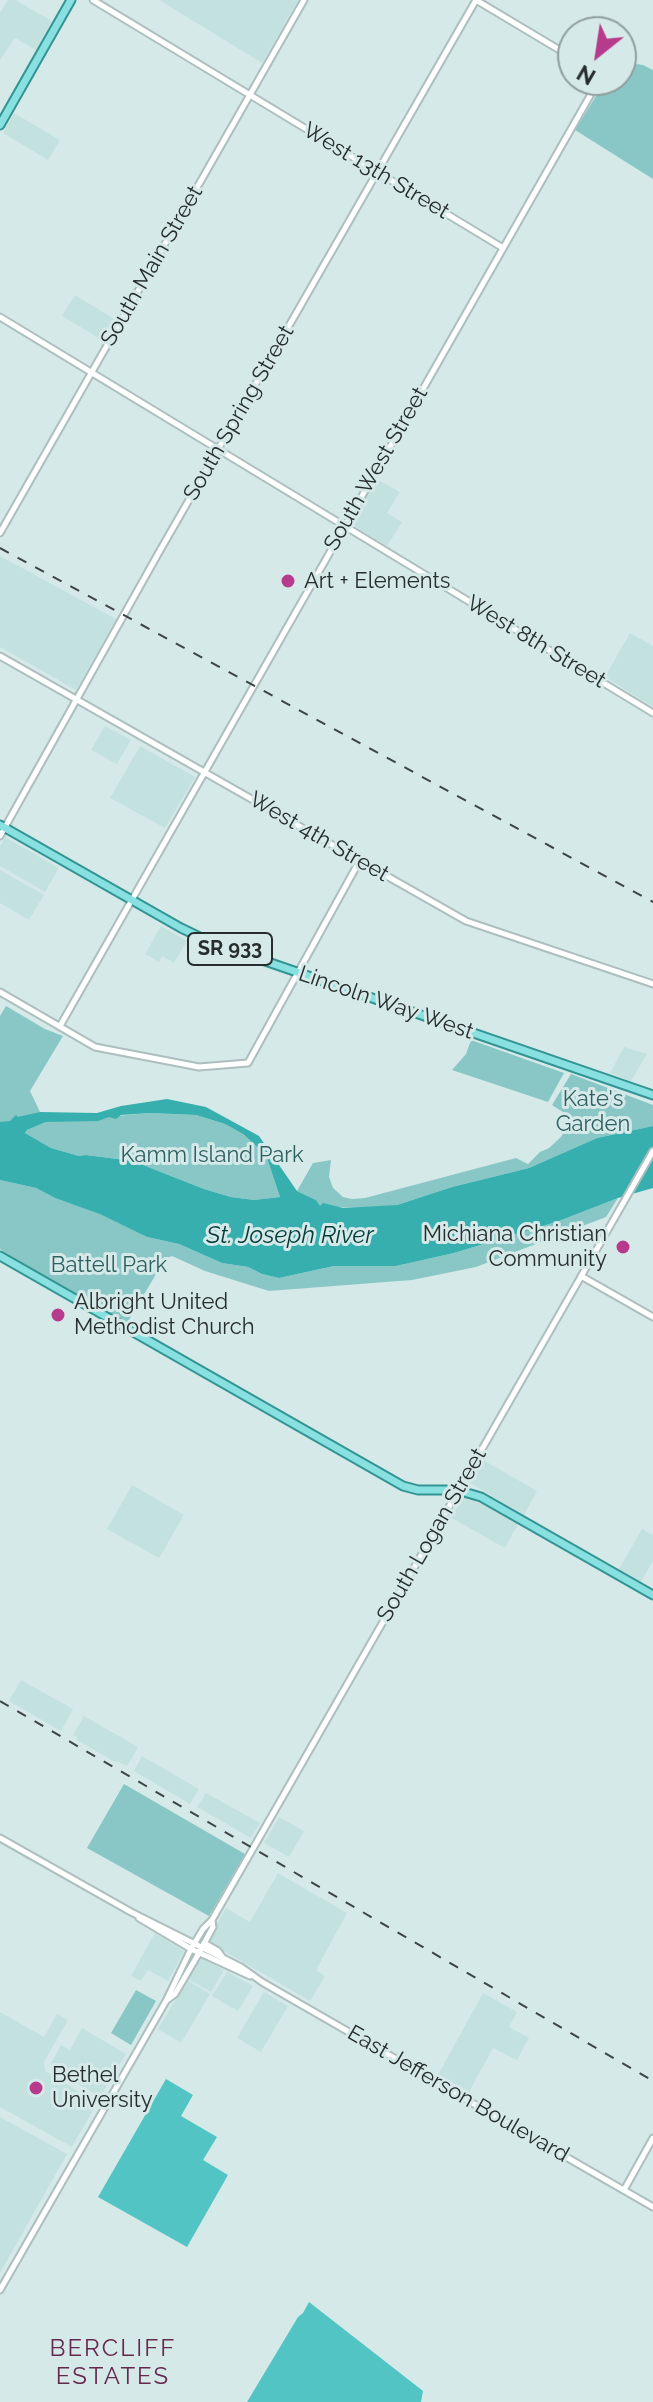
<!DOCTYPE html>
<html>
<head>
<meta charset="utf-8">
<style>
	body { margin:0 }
	#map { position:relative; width:653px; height:2402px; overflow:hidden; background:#d6e9e9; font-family:Raleway,sans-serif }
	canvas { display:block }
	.north { position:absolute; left:557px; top:16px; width:80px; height:80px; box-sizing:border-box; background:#d6e9e9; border:2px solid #909e9e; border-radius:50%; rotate:210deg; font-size:22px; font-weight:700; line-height:32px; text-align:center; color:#262d2d }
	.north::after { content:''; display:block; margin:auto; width:28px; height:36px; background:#b63b8c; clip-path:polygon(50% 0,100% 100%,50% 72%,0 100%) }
</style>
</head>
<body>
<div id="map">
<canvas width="653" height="2402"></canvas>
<div class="north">N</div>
</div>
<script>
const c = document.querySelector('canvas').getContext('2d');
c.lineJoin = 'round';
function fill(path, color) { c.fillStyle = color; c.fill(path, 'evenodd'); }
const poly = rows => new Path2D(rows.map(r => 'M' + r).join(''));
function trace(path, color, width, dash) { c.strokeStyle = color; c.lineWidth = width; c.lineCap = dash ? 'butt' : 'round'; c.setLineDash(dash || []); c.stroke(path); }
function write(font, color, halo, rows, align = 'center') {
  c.font = font + ' Raleway,sans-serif'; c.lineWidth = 6; c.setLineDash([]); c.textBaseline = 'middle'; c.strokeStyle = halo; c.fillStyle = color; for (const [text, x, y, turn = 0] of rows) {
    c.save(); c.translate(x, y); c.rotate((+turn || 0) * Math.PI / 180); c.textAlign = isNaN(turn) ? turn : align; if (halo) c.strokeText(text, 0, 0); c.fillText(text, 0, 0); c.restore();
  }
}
fill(poly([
	[8,0,15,0,52,21,36,50,15,38,0,60,0,13],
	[159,0,298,0,262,63],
	[14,113,60,140,48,160,3,133],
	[75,295,116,320,104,341,62,316],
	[376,479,400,492,387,513,402,522,387,546,351,524],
	[0,556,116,619,76,690,0,647],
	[630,633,653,646,653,707,605,677],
	[105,726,131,740,117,764,91,750],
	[140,746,195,777,165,828,110,798],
	[5,837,59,868,45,892,0,866,0,846],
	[0,870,44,895,29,920,0,903],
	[161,926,187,941,174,963,162,956,159,962,145,954],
	[624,1047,647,1054,631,1081,610,1073],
	[483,1460,537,1491,524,1515,470,1483],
	[132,1485,184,1515,159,1558,107,1529],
	[464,1497,480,1503,518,1524,505,1548,450,1517],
	[642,1529,653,1535,653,1561,641,1582,619,1569],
	[21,1680,73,1709,61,1731,9,1701],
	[84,1716,138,1747,127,1766,117,1761,115,1762,77,1740,77,1737,73,1735],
	[142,1756,199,1789,190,1804,134,1771],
	[206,1793,260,1823,251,1838,197,1807],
	[279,1817,304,1831,289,1857,264,1843],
	[278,1873,347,1913,316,1970,325,1976,310,2001,210,1943,209,1939,226,1908,250,1922],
	[155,1933,184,1951,168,1981,148,1970,141,1981,131,1976],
	[201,1958,224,1970,211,1992,188,1979],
	[227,1972,253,1986,238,2011,212,1996],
	[187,1980,210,1994,181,2043,158,2029],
	[264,1992,288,2006,261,2052,237,2038],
	[483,1993,517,2012,509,2027,529,2038,517,2060,493,2048,469,2092,438,2075],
	[0,2012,44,2037,57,2014,68,2020,44,2062,45,2071,97,2103,72,2147,0,2107],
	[82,2028,126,2054,100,2097,51,2068,51,2063,61,2045,70,2050],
	[0,2117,67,2154,0,2273]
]), '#c3e1df');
fill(poly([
	[630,63,643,65,653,70,653,179,575,130,606,80,621,80,621,67],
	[6,1006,45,1029,63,1036,30,1091,40,1112,5,1123,0,1122,0,1016],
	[471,1040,564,1073,548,1102,452,1070,466,1054],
	[571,1074,653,1105,653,1126,597,1138,529,1168,452,1187,397,1205,372,1208,320,1207,316,1200,297,1191,313,1163,331,1160,329,1177,333,1188,343,1197,352,1199,365,1198,516,1158,528,1164,540,1152,549,1148,562,1136,566,1114,552,1105],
	[151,1113,196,1115,225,1124,243,1134,266,1155,280,1197,254,1200,231,1197,204,1189,133,1161,86,1155,79,1156,51,1148,25,1133,27,1130,46,1122],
	[0,1180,36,1188,55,1198,100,1213,147,1237,179,1244,222,1263,248,1267,262,1274,279,1278,334,1266,396,1266,454,1253,559,1221,618,1198,606,1217,476,1267,412,1280,269,1291,205,1271,172,1256,165,1259,127,1323,15,1260,0,1249],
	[124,1784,245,1854,209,1916,87,1848],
	[136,1990,156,2001,131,2045,111,2033]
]), '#88c7c5');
fill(poly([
	[166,2079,193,2095,181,2116,217,2137,203,2160,228,2175,187,2247,98,2197],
	[309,2302,423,2391,421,2402,247,2402,298,2317,303,2313]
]), '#51c4c3');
fill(poly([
	[167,1099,206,1107,259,1136,297,1191,316,1200,320,1206,323,1203,343,1208,397,1205,452,1187,529,1168,597,1138,653,1126,653,1188,618,1198,559,1221,454,1253,396,1266,334,1266,279,1278,262,1274,248,1267,222,1263,179,1244,147,1237,100,1214,55,1198,36,1188,0,1180,0,1122,10,1121,16,1115,18,1117,40,1112,97,1113,121,1106],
	[151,1113,196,1115,225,1124,243,1134,266,1155,280,1197,254,1200,231,1197,204,1189,133,1161,86,1155,79,1156,51,1148,25,1133,27,1130,46,1122,98,1121,109,1117,116,1119,121,1115]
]), '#37afae');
const minor = poly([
	[93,0,503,248],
	[476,0,573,58],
	[0,317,653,713],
	[0,533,304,0],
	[0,656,466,921,653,984],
	[0,836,158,554,476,0],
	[0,992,95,1047,199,1067,248,1063,360,860],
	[60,1026,599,80],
	[581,1276,653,1317],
	[0,1838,131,1912,241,1967,262,1982,653,2207],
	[139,1918,191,1949,250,1976],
	[204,1943,218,1951,223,1958],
	[167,2000,175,1994,199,1953,213,1927,212,1920],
	[624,2190,653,2138],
	[0,2290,166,2001,191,1949,203,1929,212,1920,653,1151]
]);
const major = poly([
	[0,125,71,0],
	[0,825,181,928,210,942,653,1095],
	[0,1256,403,1486,418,1490,457,1490,481,1497,653,1595]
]);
trace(minor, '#acbebe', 9);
trace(major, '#339494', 11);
trace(minor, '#fff', 5);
trace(major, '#89e0e0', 7);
trace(poly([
	[0,548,653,902],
	[0,1701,653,2081]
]), '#3c4444', 2, [10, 10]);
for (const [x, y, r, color] of [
	[288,581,8,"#b63b8c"],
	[623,1247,8,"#b63b8c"],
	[58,1315,8,"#b63b8c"],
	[36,2088,8,"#b63b8c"]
]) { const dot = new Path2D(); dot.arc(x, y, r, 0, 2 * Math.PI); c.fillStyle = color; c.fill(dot); trace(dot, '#d6e9e9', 3); }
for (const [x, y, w] of [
	[230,949,84]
]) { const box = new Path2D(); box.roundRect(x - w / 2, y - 16, w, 32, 6); c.fillStyle = '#d6e9e9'; c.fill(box); trace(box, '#262d2d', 2); }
write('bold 20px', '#262d2d', null, [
	["SR 933",230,949]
]);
write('22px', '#262d2d', '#d6e9e9', [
	["West 13th Street",376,171,31],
	["South Main Street",152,266,-60],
	["South Spring Street",239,413,-60],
	["South West Street",376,469,-60],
	["West 8th Street",536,642,31],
	["West 4th Street",319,837,30],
	["Lincoln Way West",386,1003,19],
	["South Logan Street",432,1535,-60],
	["East Jefferson Boulevard",458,2094,30]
]);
write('22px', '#262d2d', '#d6e9e9', [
	["Art + Elements",304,581],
	["Michiana Christian",607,1234,"right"],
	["Community",607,1259,"right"],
	["Albright United",74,1302],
	["Methodist Church",74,1327],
	["Bethel",52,2075],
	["University",52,2100]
], 'left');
write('22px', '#2f6060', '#d6e9e9', [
	["Kate's",593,1099],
	["Garden",593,1124],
	["Kamm Island Park",212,1155],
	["Battell Park",109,1265]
]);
write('italic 24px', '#043c3c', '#d6e9e9', [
	["St. Joseph River",290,1236]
]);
c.letterSpacing = '2px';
write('24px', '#64274e', '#d6e9e9', [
	["BERCLIFF",113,2349],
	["ESTATES",113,2377]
]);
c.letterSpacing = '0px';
</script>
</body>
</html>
